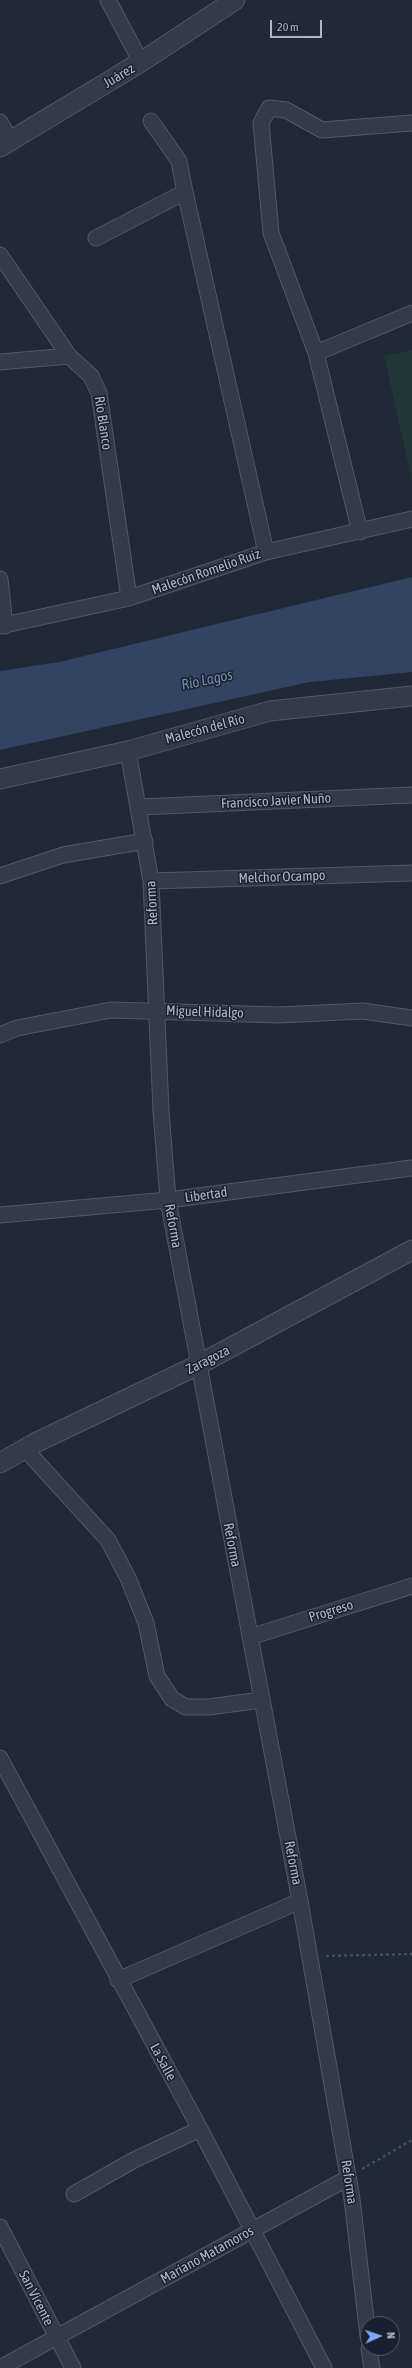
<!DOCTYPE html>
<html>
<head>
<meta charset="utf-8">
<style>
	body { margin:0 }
	#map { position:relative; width:412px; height:2368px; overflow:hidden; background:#1f2938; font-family:"Asap Condensed",sans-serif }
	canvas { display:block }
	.north { position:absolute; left:360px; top:2316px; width:40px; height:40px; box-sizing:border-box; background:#19202d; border:1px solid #545c6a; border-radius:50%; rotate:87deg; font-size:11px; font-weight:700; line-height:16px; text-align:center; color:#adb6c5 }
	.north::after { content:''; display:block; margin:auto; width:14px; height:18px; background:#7caafb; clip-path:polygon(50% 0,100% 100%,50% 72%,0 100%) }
	.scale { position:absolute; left:270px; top:20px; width:52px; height:18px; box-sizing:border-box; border:2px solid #adb6c5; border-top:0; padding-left:5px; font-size:12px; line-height:14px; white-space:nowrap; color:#adb6c5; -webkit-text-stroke:3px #19202d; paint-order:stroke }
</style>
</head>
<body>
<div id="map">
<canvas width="412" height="2368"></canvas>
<div class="north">N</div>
<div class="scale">20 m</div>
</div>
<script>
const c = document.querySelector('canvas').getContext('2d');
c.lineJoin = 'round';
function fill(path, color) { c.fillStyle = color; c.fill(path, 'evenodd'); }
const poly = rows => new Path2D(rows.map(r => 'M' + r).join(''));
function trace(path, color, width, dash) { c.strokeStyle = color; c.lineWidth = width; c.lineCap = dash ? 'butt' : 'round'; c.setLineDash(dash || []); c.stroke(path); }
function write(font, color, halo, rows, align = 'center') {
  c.font = font + ' "Asap Condensed",sans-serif'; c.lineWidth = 3; c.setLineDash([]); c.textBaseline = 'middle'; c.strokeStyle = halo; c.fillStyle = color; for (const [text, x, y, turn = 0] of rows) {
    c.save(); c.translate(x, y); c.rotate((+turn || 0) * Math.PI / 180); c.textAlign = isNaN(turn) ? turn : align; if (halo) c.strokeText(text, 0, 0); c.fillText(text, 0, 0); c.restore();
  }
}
fill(poly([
	[412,350,412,481,384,356]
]), '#213639');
fill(poly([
	[412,577,412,672,310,682,0,750,0,671,59,662]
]), '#324460');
const minor = poly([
	[108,0,141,62],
	[151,121,179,161,185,192,266,552],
	[0,122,10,140],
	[96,238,185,192],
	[0,255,69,356,91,376,99,393,129,598],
	[316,353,412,313],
	[0,362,69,356],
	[360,532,316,353,271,233,261,123,269,108,286,110,322,130,412,123],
	[0,579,5,626],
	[0,626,129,598,266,552,412,519],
	[128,751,151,881,161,1111,168,1200,300,1901,352,2199,368,2336],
	[140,807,412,795],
	[0,876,63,855,145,841],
	[151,881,412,873],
	[0,1035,17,1028,111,1010,279,1015,363,1011,412,1018],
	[0,1215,168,1200,412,1168],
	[25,1449,108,1540,128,1578,146,1623,157,1676,172,1699,186,1707,209,1707,261,1700],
	[250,1637,412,1586],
	[0,1758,200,2129,324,2368],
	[118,1980,300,1901],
	[74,2194,134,2160,200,2129],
	[0,2227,73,2368],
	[369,2348,372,2368],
	[0,2368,348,2178]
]);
const tertiary = poly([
	[0,147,141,62,235,0],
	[0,779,128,751,270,711,412,696],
	[0,1463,35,1443,198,1365,412,1250]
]);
trace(minor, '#505966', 17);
trace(tertiary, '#505966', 21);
trace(poly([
	[326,1956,412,1954],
	[362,2169,412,2140]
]), '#3f5356', 2.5, [3, 3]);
trace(minor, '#333b48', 15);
trace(tertiary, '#333b48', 19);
write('14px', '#adb6c5', '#19202d', [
	["Juárez",119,76,-31],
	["Río Blanco",103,423,81],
	["Malecón Romelio Ruiz",206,572,-19],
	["Malecón del Río",205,729,-15],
	["Francisco Javier Nuño",276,801,-3],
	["Melchor Ocampo",282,877,-2],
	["Reforma",152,903,-93],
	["Miguel Hidalgo",205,1012,2],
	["Libertad",206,1195,-8],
	["Reforma",173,1226,80],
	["Zaragoza",208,1360,-27],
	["Reforma",232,1545,79],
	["Progreso",331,1611,-17],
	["Reforma",293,1863,79],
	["La Salle",163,2062,62],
	["Reforma",349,2182,81],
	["Mariano Matamoros",207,2255,-29],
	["San Vicente",36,2298,63]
]);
write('italic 15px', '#748caf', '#19202d', [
	["Río Lagos",207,680,-12]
]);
</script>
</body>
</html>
